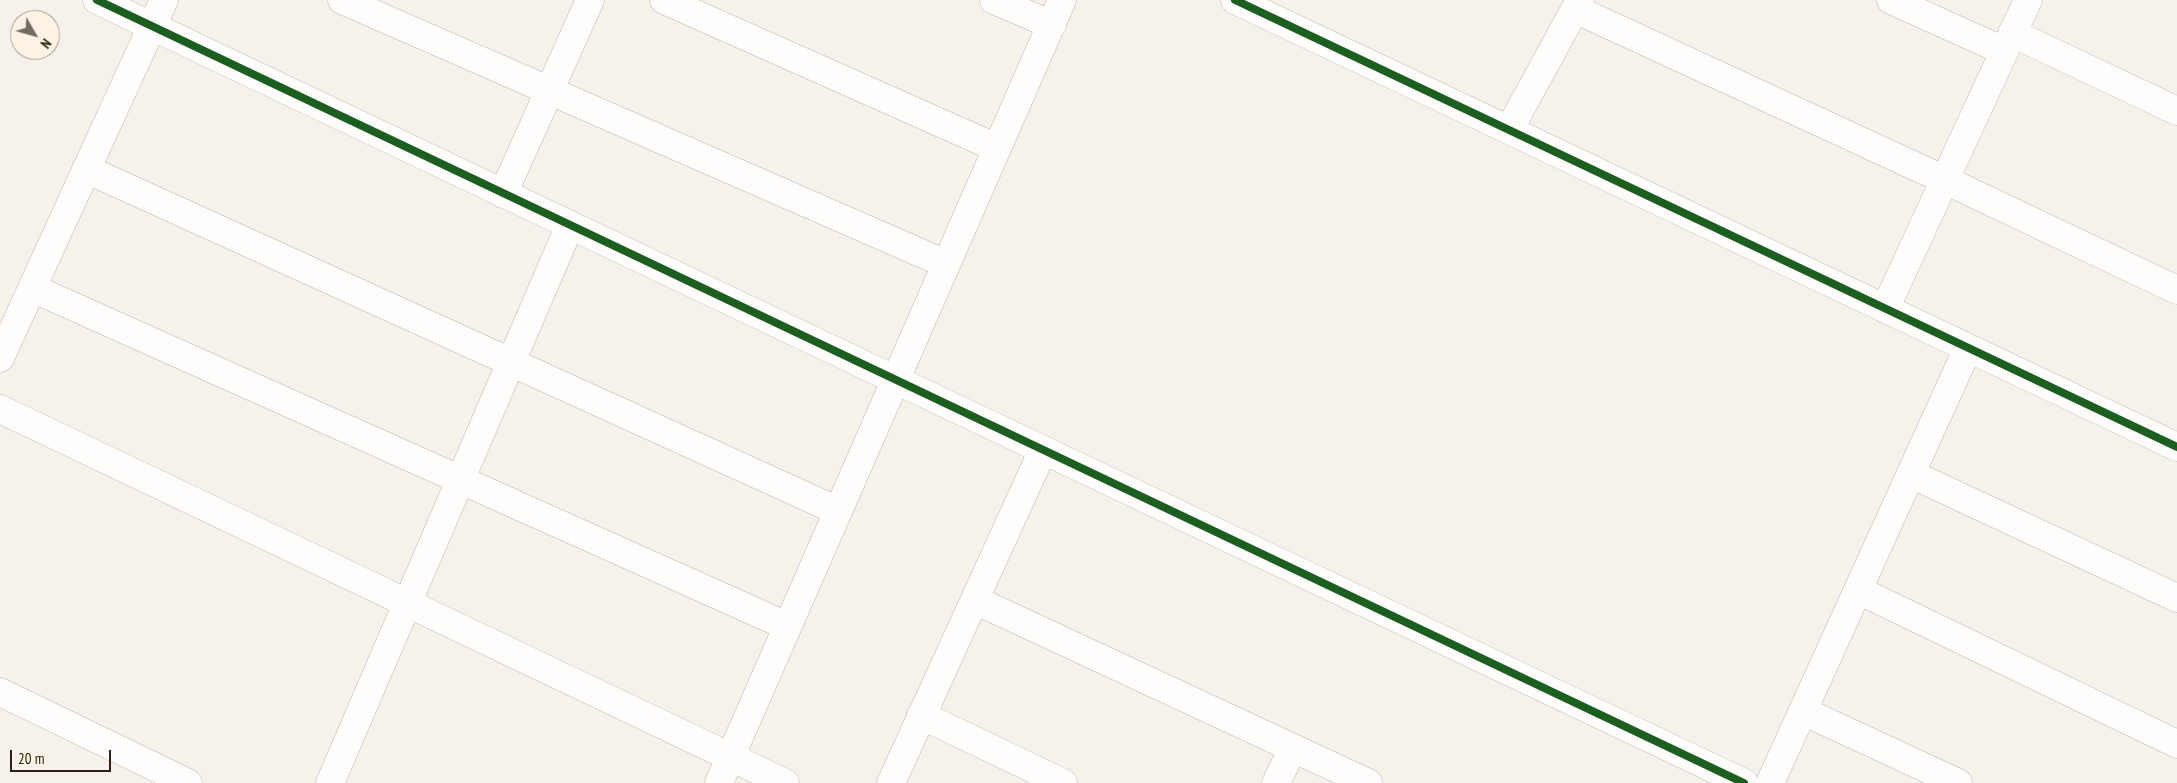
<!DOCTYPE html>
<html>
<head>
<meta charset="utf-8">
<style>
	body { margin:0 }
	#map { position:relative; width:2177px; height:783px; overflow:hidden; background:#f7f1eb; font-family:"PT Sans Narrow",sans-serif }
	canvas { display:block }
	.north { position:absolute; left:10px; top:10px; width:50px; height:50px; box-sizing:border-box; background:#fcf2e6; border:1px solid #a89e92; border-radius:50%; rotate:128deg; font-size:14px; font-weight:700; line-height:20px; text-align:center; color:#2a2115 }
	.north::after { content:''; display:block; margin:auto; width:18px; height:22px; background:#726a60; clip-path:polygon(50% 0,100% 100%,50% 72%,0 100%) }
	.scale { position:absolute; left:10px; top:750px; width:101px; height:22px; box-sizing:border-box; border:2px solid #2a2115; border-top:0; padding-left:6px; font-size:15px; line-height:18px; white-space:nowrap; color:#2a2115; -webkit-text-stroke:4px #fcf2e6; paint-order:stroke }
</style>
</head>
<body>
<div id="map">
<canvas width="2177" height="783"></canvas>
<div class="north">N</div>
<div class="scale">20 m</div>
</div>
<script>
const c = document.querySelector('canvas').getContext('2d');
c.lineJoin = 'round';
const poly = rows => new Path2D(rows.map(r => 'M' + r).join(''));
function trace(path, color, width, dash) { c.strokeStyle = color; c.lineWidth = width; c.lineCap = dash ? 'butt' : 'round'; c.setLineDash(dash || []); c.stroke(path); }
const street = poly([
	[342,0,946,264],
	[664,0,997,148],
	[994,0,1052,25],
	[1235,0,2177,447],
	[1891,0,2004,51],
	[1575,9,1945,180,2177,290],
	[2012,33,2177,111],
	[1509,130,1580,0],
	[86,169,838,511],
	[503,194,590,0],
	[32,288,787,626],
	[1885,309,2028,0],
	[0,358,164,0],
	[896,380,1744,783],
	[0,409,785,783],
	[1911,474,2177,598],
	[1858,590,2177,744],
	[975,600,1368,783],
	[1803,711,1958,783],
	[921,715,1063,783],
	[330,783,570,225],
	[891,783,1043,450],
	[1276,783,1293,748],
	[1770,783,1968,348]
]);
const secondary = poly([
	[97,0,896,380],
	[0,692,188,783],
	[719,783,1062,0]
]);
trace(street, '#bcb5ad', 29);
trace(secondary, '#bcb5ad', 29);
trace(street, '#fefdfc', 28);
trace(secondary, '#fefdfc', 28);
trace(poly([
	[97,0,1744,783],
	[1235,0,2177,447]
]), '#1b5e20', 8);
</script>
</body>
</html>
